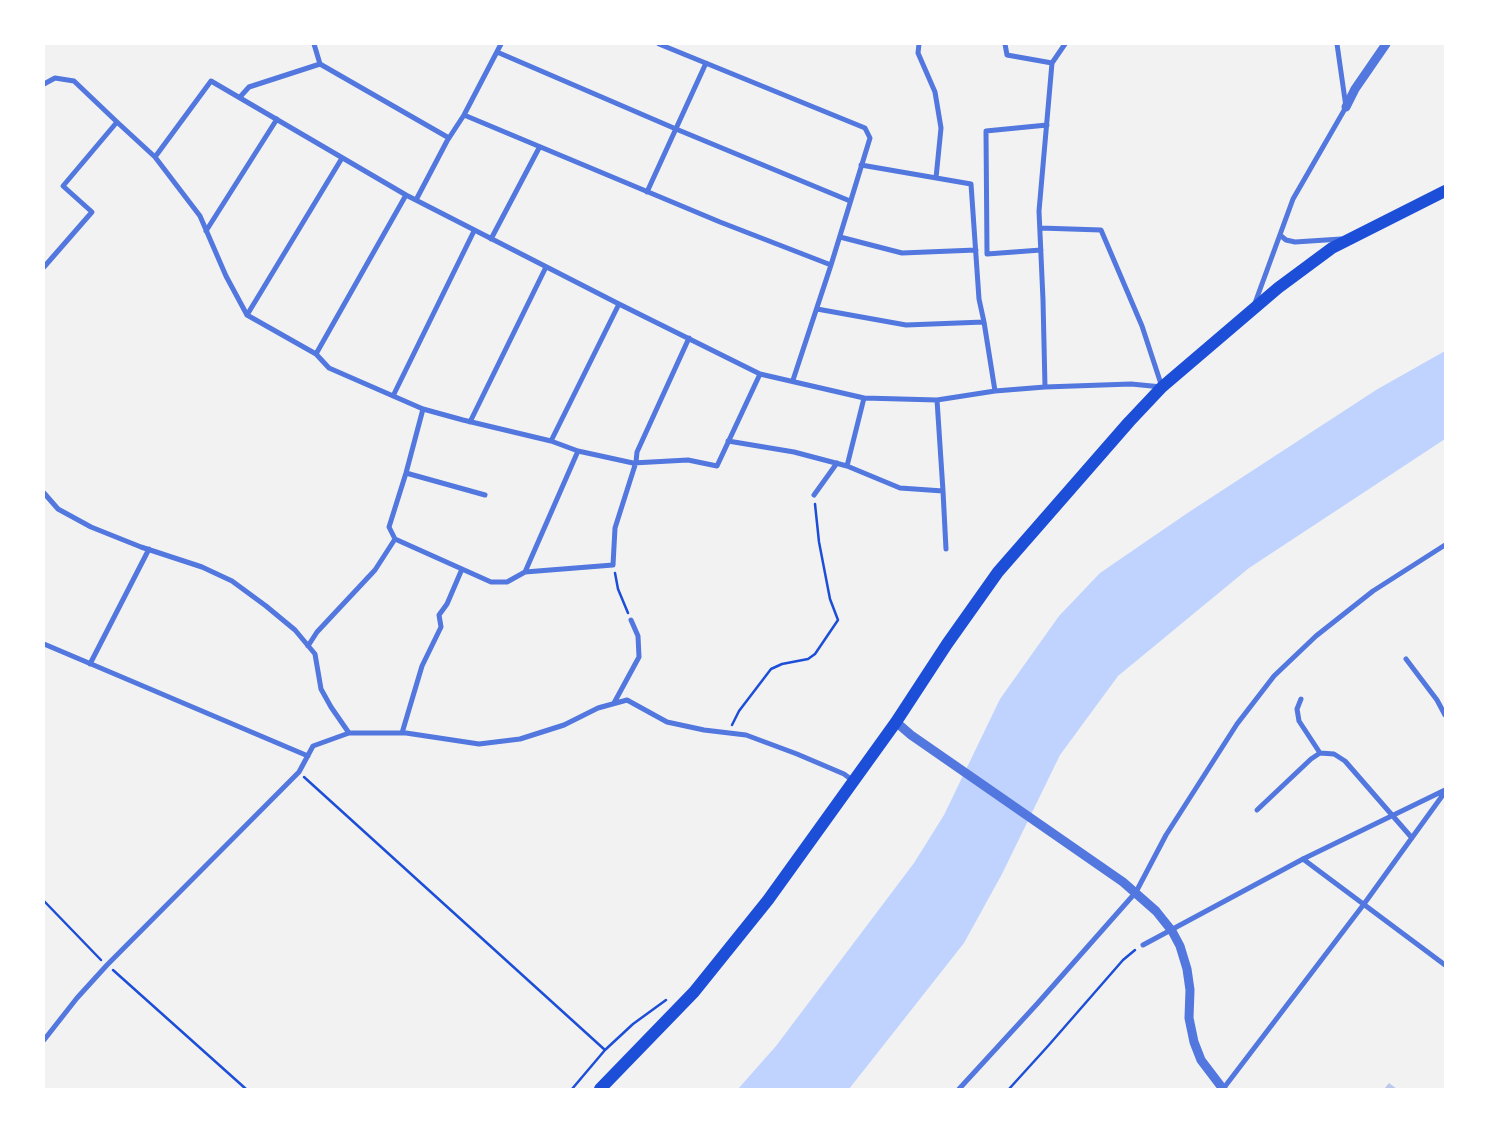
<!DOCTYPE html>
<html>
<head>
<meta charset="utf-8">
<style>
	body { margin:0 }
	#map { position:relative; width:1489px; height:1133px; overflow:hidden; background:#f2f2f2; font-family:"PT Sans Narrow",sans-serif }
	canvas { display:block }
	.frame { position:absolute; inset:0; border:45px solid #fff; pointer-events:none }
</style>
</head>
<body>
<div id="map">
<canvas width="1489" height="1133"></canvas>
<div class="frame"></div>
</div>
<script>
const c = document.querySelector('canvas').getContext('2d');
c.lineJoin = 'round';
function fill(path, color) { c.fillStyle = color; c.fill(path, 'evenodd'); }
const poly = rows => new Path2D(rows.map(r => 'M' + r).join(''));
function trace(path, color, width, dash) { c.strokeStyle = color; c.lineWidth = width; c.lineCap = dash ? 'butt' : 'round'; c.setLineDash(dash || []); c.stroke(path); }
fill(poly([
	[1445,351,1445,439,1249,568,1118,676,1060,755,1002,874,964,943,849,1089,738,1089,776,1046,914,863,944,815,1000,699,1059,616,1100,573,1189,512,1376,390]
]), '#bfd3fe');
fill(poly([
	[1389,1083,1397,1089,1384,1089]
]), '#bdc9ec');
trace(poly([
	[615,573,618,589,628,613],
	[732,725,739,711,771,669,782,664,808,659,815,654,838,620,830,599,819,542,815,504],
	[304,777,605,1050],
	[44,901,101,960],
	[113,970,246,1089],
	[572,1089,605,1050,633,1024,666,1000],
	[1009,1089,1048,1046,1123,960,1135,950]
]), '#1d4ed8', 2.5);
trace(poly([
	[659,44,865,128,870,138,831,265,793,380],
	[919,44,918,53,935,92,941,128,936,178],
	[1005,44,1007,55,1052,63],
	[497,52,676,129,850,201],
	[320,64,449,138],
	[44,84,55,78,74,81,117,122],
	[240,97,249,87,320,64,314,44],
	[464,115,720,222,831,265],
	[155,157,211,81,406,195,619,304,760,374,864,398,937,400,995,391,1045,387,1131,384,1162,387,1142,326,1101,230,1040,228],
	[647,192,706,63],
	[416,200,447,141,464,115,501,44],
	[206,231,277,119],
	[1280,235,1286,240,1295,242,1341,239],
	[840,237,902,253,976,250],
	[491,239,539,148],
	[1041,250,987,254,986,131,1047,125],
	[44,267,92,212,63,186,117,122,155,157,200,216,226,276,247,315,316,354,329,368,423,409,463,420,551,441,578,451,633,463,688,460,717,466,760,374],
	[1255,303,1293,199,1346,107,1337,44],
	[817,309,906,325,984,322,979,299,971,184,861,165],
	[247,315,342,158],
	[984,322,995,391],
	[316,354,406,195],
	[1045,387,1043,300,1039,211,1052,63,1065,44],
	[393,396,474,231],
	[423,409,406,473,389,527,395,539,491,582,507,582,525,572],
	[470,422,546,267],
	[551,441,619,304],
	[728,441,794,452,847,466,864,398],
	[578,451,525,572,613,565,615,528,636,462,637,452,689,338],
	[847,466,900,488,943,491,937,400],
	[406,473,485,495],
	[943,491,946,549],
	[44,493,58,509,91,527,141,547,202,567,232,581,266,606,295,630,315,654,321,689,331,707,349,733],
	[814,495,837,463],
	[44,644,308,756],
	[308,646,317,632,375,570,395,539],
	[1406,659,1437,700,1445,715],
	[90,664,149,549],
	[1301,699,1297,709,1299,721,1320,753],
	[614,703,639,657,638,636,631,620],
	[402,733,422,666,441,627,439,615,447,604,462,569],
	[1257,810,1311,759,1320,753,1334,754,1345,761,1412,838],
	[1303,859,1445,965],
	[1143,945,1303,859,1445,790],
	[44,1040,77,998,107,965,299,772,313,746,349,733,406,733,479,744,520,739,564,725,598,708,627,700,667,722,704,730,746,735,797,754,844,774,852,780],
	[959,1089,1037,1004,1136,892,1166,835,1237,724,1274,676,1316,636,1373,591,1445,545],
	[1223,1089,1364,904,1445,792]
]), '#5277de', 5);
trace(poly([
	[1346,107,1355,89,1386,44],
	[896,722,911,735,1123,882,1156,911,1172,931,1180,946,1187,969,1190,990,1189,1018,1194,1042,1201,1060,1223,1089]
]), '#5277de', 9);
trace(poly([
	[600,1089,694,992,768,900,896,722,947,644,998,572,1129,422,1162,387,1278,288,1332,248,1445,191]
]), '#1d4ed8', 12);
</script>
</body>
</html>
